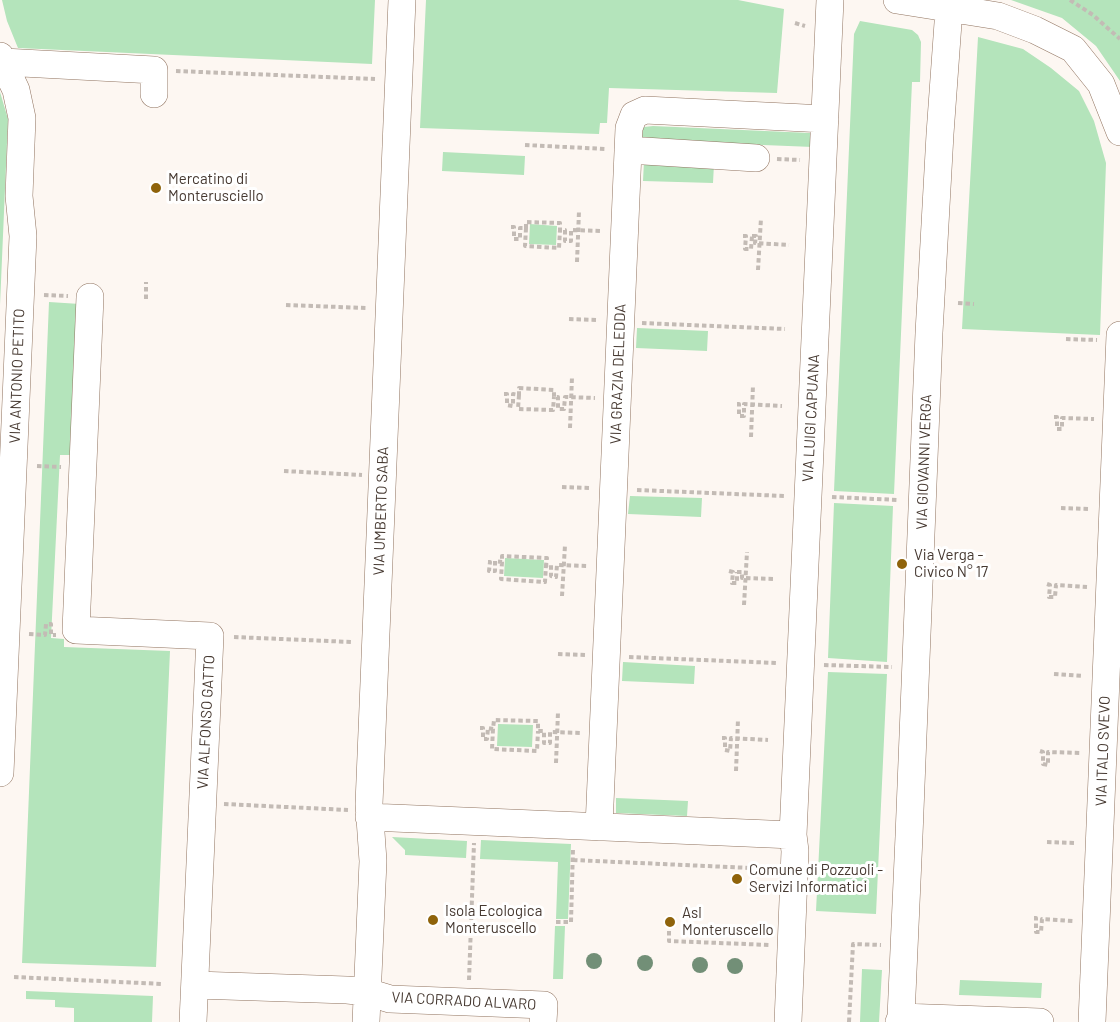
<!DOCTYPE html>
<html>
<head>
<meta charset="utf-8">
<style>
	body { margin:0 }
	canvas { display:block; background:#fdf7f2 }
</style>
</head>
<body>
<canvas width="1120" height="1022"></canvas>
<script>
const c = document.querySelector('canvas').getContext('2d');
c.lineJoin = 'round';
function fill(path, color) { c.fillStyle = color; c.fill(path, 'evenodd'); }
const poly = rows => new Path2D(rows.map(r => 'M' + r).join(''));
function trace(path, color, width, dash) { c.strokeStyle = color; c.lineWidth = width; c.lineCap = dash ? 'butt' : 'round'; c.setLineDash(dash || []); c.stroke(path); }
function write(font, color, halo, rows, align = 'center') {
  c.font = font + ' Barlow,sans-serif'; c.lineWidth = 6; c.setLineDash([]); c.textBaseline = 'middle'; c.strokeStyle = halo; c.fillStyle = color; for (const [text, x, y, turn = 0] of rows) {
    c.save(); c.translate(x, y); c.rotate((+turn || 0) * Math.PI / 180); c.textAlign = isNaN(turn) ? turn : align; if (halo) c.strokeText(text, 0, 0); c.fillText(text, 0, 0); c.restore();
  }
}
fill(poly([
	[2,0,375,0,372,64,18,48,7,21],
	[426,0,738,0,784,9,777,93,609,88,607,123,600,123,599,134,420,128],
	[1011,0,1120,0,1120,81,1096,46,1062,18],
	[860,21,912,30,918,35,921,42,920,82,912,82,894,494,834,491,854,34],
	[978,37,1023,49,1051,68,1079,91,1094,121,1106,163,1100,335,962,329],
	[0,92,8,119,0,305],
	[653,126,810,133,812,135,813,147,639,140,639,133,644,127],
	[443,152,525,156,524,175,442,171],
	[644,161,714,164,713,183,643,181],
	[530,224,557,226,556,245,529,244],
	[49,302,80,304,74,455,60,455,51,638,64,639,64,647,170,651,156,967,22,963],
	[637,328,708,331,707,351,636,348],
	[630,496,702,498,701,517,628,514],
	[834,503,893,506,887,662,828,658],
	[505,558,544,560,543,578,504,576],
	[623,662,695,666,694,684,622,681],
	[828,672,887,674,876,914,816,911],
	[498,724,533,725,532,747,497,746],
	[616,798,688,801,687,816,616,813],
	[392,837,467,841,466,858,405,855,405,850],
	[481,840,571,844,568,919,556,919,558,862,480,859],
	[555,926,565,926,563,979,553,979],
	[862,969,882,970,879,1022,860,1022],
	[960,980,1042,983,1041,998,959,995],
	[26,991,153,996,152,1022,74,1022,74,1008,55,1007,55,1000,26,999]
]), '#b4e4bb');
const minor = poly([
	[897,0,998,16,1035,30,1073,49,1101,84,1120,132],
	[0,56,16,90,22,118,19,196,23,236,0,773],
	[3,62,154,70,154,94],
	[628,150,756,158],
	[90,297,76,630,210,636,193,1022],
	[369,817,793,835],
	[599,827,629,128,634,115,645,110,825,119],
	[195,985,347,990,367,992,390,999,544,1005,543,1022],
	[901,1017,1040,1022],
	[366,1022,373,861,369,804,402,0],
	[788,1022,795,851,793,835,830,0],
	[899,1022,901,1017,909,836,929,333,940,134,949,9],
	[1092,1022,1120,335]
]);
trace(minor, '#917460', 28);
trace(poly([
	[1070,0,1093,15,1120,39],
	[795,23,805,26],
	[176,71,375,79],
	[525,145,605,149],
	[777,159,800,160],
	[511,227,514,227,514,239,520,239,520,228,526,228,526,222,560,223,560,230,565,230,565,241,571,241,571,230,602,231],
	[526,228,525,246,559,248,560,230],
	[743,236,746,236,745,249,751,249,752,236],
	[752,236,756,236,755,243,789,245],
	[577,262,579,211],
	[758,270,761,218],
	[44,295,68,296],
	[146,299,146,282],
	[958,303,974,304],
	[286,305,366,308],
	[569,319,599,320],
	[642,323,785,329],
	[1066,339,1097,340],
	[504,394,507,394,507,405,513,406,513,394,519,395,519,388,554,390,554,397,558,397,558,409,564,409,565,397,595,398],
	[519,395,518,409,553,410,554,397],
	[737,404,739,404,739,416,744,416,744,404,782,406],
	[1054,417,1057,417,1057,429,1062,429,1062,418,1094,419],
	[570,428,572,377],
	[751,437,753,385],
	[37,466,61,467],
	[284,471,362,475],
	[562,487,590,488],
	[637,490,785,496],
	[832,497,899,500],
	[1061,508,1090,509],
	[488,562,490,562,489,571,495,571,495,561,502,562,502,556,547,558,546,565,551,565,551,576,556,577,557,565,588,566],
	[502,562,501,579,545,582,546,565],
	[729,571,733,572,732,583,737,583,737,572],
	[737,572,742,572,742,578,775,579],
	[1047,584,1050,585,1049,597,1055,597,1056,585,1087,587],
	[562,596,565,545],
	[744,605,747,552],
	[29,634,45,635,46,624,51,624,51,635,56,635],
	[234,637,352,642],
	[558,654,585,655],
	[629,657,777,663],
	[824,665,892,667],
	[1054,674,1083,676],
	[480,728,483,728,483,739,487,739,488,728,493,729,494,720,538,721,538,731,544,731,544,743,550,743,550,732,580,733],
	[493,729,492,749,537,751,538,731],
	[722,738,725,738,725,750,730,751,731,738,768,740],
	[1040,751,1043,752,1043,764,1048,765,1048,752,1080,753],
	[556,763,558,712],
	[736,771,738,719],
	[224,804,348,810],
	[1047,842,1076,843],
	[573,860,773,869],
	[1034,918,1036,918,1036,932,1041,932,1042,919,1073,921],
	[556,922,571,922,573,848],
	[669,931,669,941,770,945],
	[14,977,163,984],
	[469,980,474,843],
	[849,1022,853,944,881,945]
]), '#c3bbb5', 4, [4.5, 3]);
trace(minor, '#fff', 27);
c.fillStyle = '#728f77';
for (const [x, y] of [
	[594,961],
	[645,963],
	[700,965],
	[735,966]
]) { c.beginPath(); c.arc(x, y, 8, 0, 2 * Math.PI); c.fill(); }
for (const [x, y, r, color] of [
	[156,188,6,"#8f630b"],
	[902,564,6,"#8f630b"],
	[737,879,6,"#8f630b"],
	[433,920,6,"#8f630b"],
	[670,922,6,"#8f630b"]
]) { const dot = new Path2D(); dot.arc(x, y, r, 0, 2 * Math.PI); c.fillStyle = color; c.fill(dot); trace(dot, '#fff', 2); }
write('15px', '#463931', '#fff', [
	["Mercatino di",168,179],
	["Monterusciello",168,196],
	["Via Verga -",914,555],
	["Civico N° 17",914,572],
	["Comune di Pozzuoli -",749,870],
	["Servizi Informatici",749,887],
	["Isola Ecologica",445,911],
	["Monteruscello",445,928],
	["Asl",682,913],
	["Monteruscello",682,930]
], 'left');
write('15px', '#463931', '#fff', [
	["VIA GRAZIA DELEDDA",618,374,-88],
	["VIA ANTONIO PETITO",17,376,-88],
	["VIA LUIGI CAPUANA",811,418,-87],
	["VIA GIOVANNI VERGA",924,462,-88],
	["VIA UMBERTO SABA",381,511,-88],
	["VIA ALFONSO GATTO",206,722,-87],
	["VIA ITALO SVEVO",1103,751,-88],
	["VIA CORRADO ALVARO",464,1001,3]
]);
</script>
</body>
</html>
